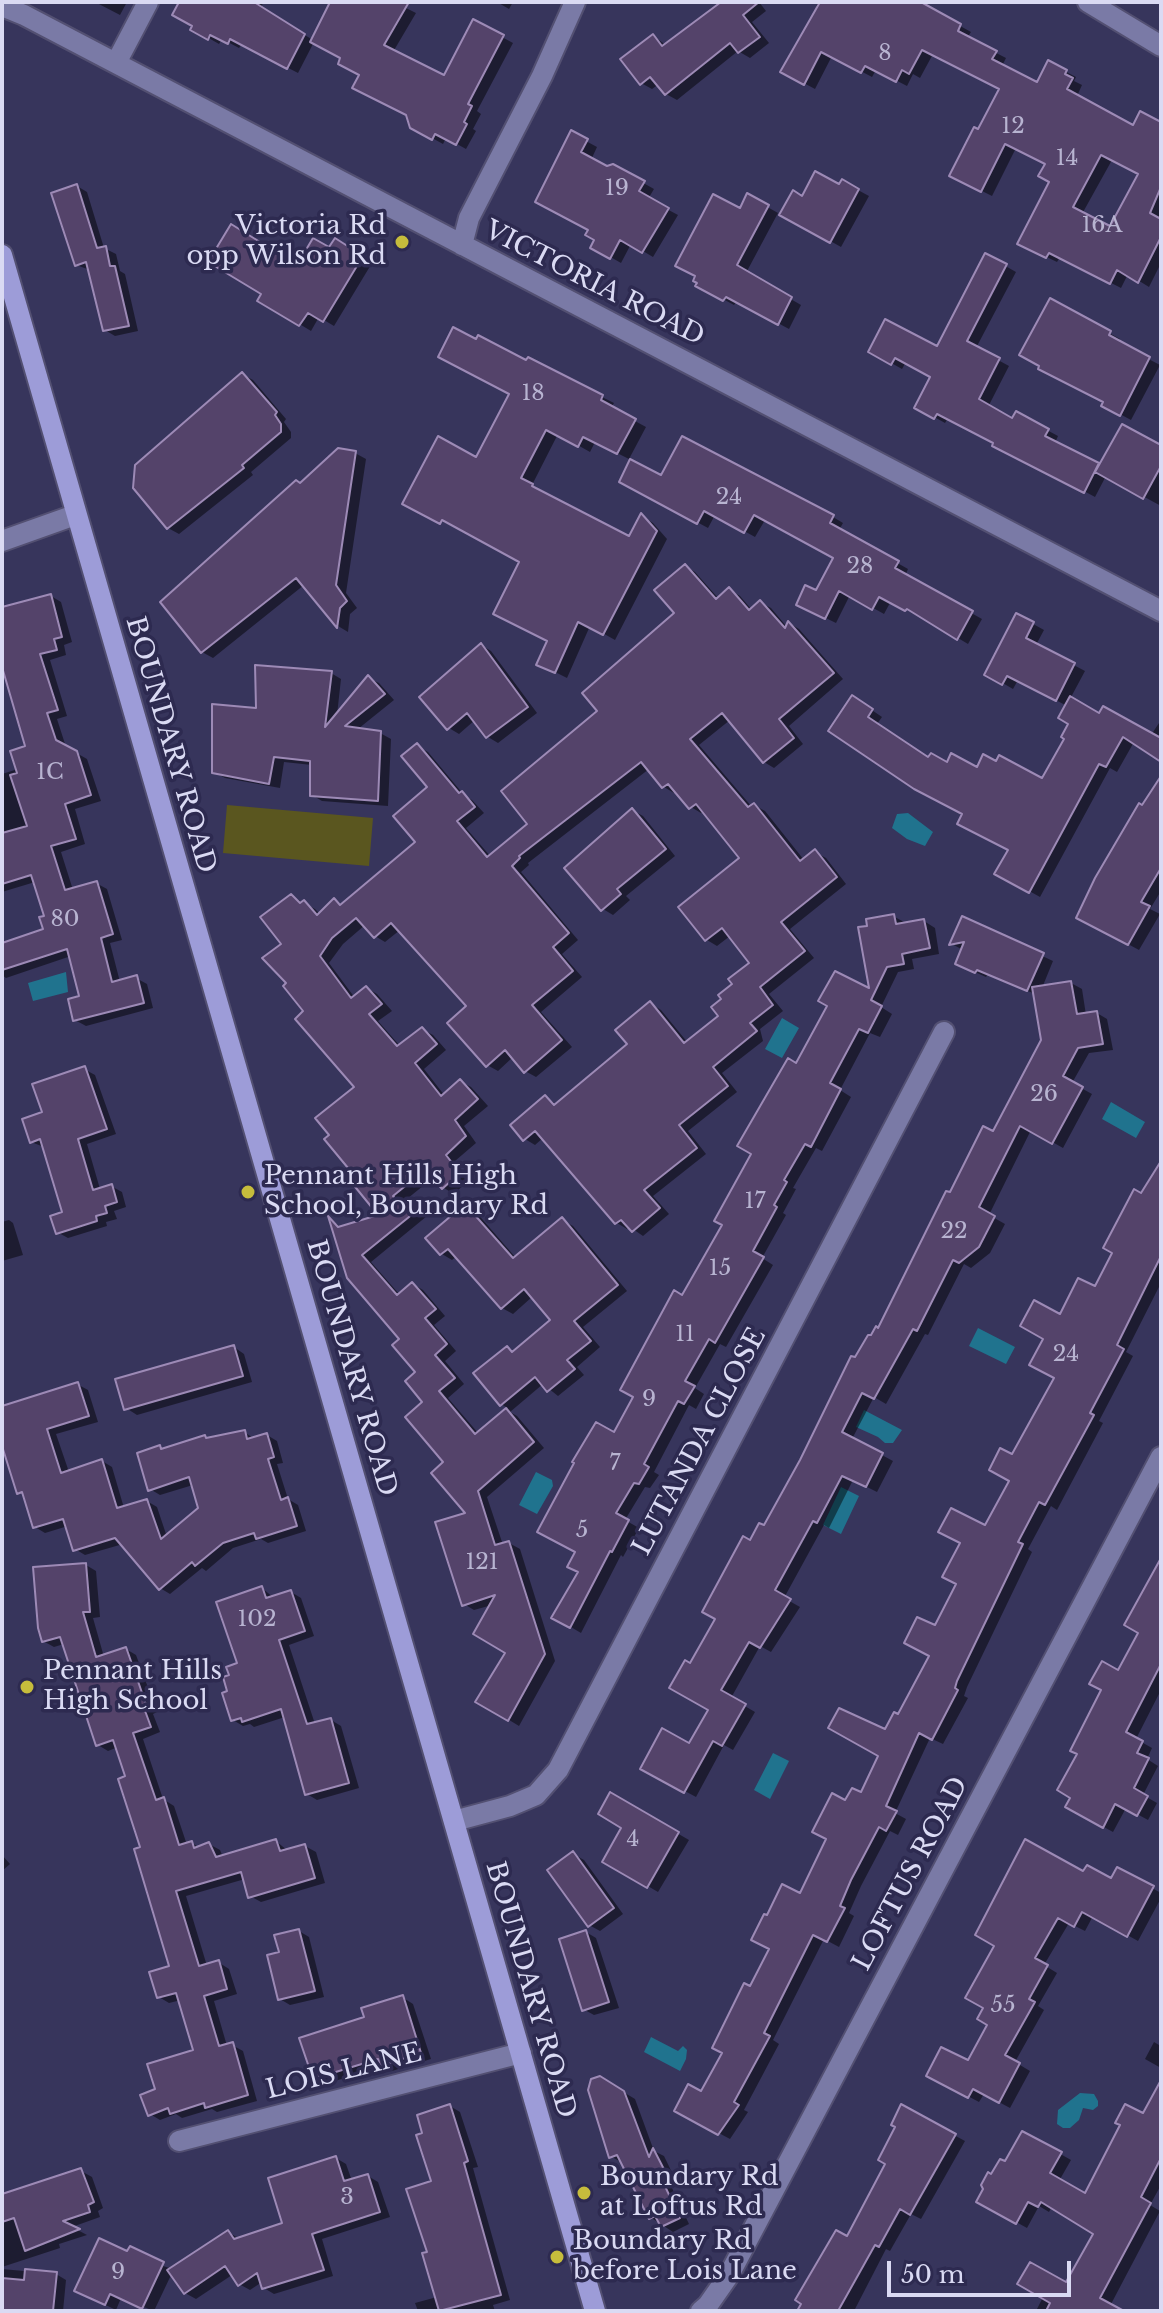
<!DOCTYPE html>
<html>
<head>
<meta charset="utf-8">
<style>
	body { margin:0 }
	#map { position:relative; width:1163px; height:2313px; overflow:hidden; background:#37355c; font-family:"Libre Baskerville",serif }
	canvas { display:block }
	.frame { position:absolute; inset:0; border:4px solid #dadaf3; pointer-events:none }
	.scale { position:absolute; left:887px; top:2261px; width:184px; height:36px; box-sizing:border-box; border:4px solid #dadaf3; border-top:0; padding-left:10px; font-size:24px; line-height:28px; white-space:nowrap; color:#dadaf3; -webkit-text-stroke:6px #2d2a50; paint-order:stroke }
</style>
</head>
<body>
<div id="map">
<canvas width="1163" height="2313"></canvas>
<div class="frame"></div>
<div class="scale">50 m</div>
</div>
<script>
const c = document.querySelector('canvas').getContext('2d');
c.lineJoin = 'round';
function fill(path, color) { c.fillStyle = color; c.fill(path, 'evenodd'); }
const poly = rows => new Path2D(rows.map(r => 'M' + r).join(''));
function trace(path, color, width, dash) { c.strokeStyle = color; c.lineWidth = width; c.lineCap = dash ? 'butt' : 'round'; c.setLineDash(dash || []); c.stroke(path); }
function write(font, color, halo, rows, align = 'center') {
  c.font = font + ' "Libre Baskerville",serif'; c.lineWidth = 7; c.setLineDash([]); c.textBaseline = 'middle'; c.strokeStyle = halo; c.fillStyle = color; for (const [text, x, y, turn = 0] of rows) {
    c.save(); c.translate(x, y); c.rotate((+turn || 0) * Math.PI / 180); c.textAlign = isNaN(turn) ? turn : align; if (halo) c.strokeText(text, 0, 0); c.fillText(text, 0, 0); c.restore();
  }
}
fill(poly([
	[227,805,373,818,369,866,223,853]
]), '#5a561f');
fill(poly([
	[908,813,933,832,925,846,907,839,892,828,897,814],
	[66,972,68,992,33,1001,28,983],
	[782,1018,799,1028,782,1058,765,1049],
	[1111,1102,1145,1122,1136,1138,1102,1119],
	[978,1328,1015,1347,1006,1364,969,1346],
	[864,1410,902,1430,893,1443,885,1443,878,1437,856,1427],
	[536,1472,552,1480,553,1486,537,1514,519,1505],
	[841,1487,859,1496,841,1534,823,1525],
	[773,1753,789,1761,770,1799,754,1790],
	[651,2037,678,2051,683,2046,687,2050,686,2059,680,2071,644,2052],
	[1080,2093,1094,2094,1098,2101,1098,2106,1093,2110,1083,2108,1079,2120,1070,2128,1063,2128,1057,2124,1058,2110]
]), '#20738e');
fill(poly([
	[95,2,127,2,120,15],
	[182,2,264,2,260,8,313,40,332,2,407,2,404,7,416,13,393,52,444,78,474,22,513,43,477,111,481,114,473,129,476,131,466,149,446,138,443,144,423,133,408,115,343,58,314,42,298,73,242,44,239,48,222,39,219,44,193,29,195,25],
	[497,2,513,2,509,9],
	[724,2,759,2,766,11,752,22,769,43,750,58,738,51,677,100,666,94,659,84,652,89,641,83,653,36,666,45],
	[818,2,917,2,971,32,967,38,1006,58,1002,66,1038,84,1049,63,1076,77,1074,81,1082,85,1077,96,1133,128,1161,124,1161,263,1149,287,1128,274,1121,288,1060,257,1057,262,1030,249,1051,181,1047,164,1016,148,992,196,962,181,979,132,1001,88,933,54,920,78,913,74,907,86,876,70,872,77,832,56,815,89,783,72,818,9,816,7],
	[1112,160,1140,174,1111,229,1082,214],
	[571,133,597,147,591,160,607,168,613,166,654,189,648,199,678,215,653,257,631,244,621,263,593,247,597,239,590,230],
	[843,182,869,196,841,247,782,214,803,198,840,187],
	[77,186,87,192,104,248,116,254,120,271,125,274,138,331,115,336,105,330,90,270,76,265],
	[748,196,778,213,746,273,801,305,789,329,737,301,734,305,697,285],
	[335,241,372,263,334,326,319,317,311,331,260,300,298,267,330,250],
	[986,255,1016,272,976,348,1009,366,988,407,1013,420,1017,414,1058,436,1055,443,1101,466,1161,448,1161,506,1106,476,1095,497,948,418,945,423,927,413,932,376,906,362,902,369,870,351,938,349],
	[1050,301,1120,339,1118,343,1160,365,1131,420,1103,405,1105,401],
	[242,374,253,380,286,419,284,422,291,432,291,438,251,472,253,475,179,534,168,528],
	[602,397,614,403,611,408,646,427,629,459,595,442,590,452,558,434,532,485,630,538,642,516,653,523,667,539,615,640,590,626,567,678,539,664,549,641,522,561,405,503,477,459],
	[355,453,366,459,346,593,357,608,350,614,348,632,338,626,304,585,213,658,202,652,163,602,301,485],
	[662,478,833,517,843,523,839,530,908,569,905,576,982,619,968,644,918,614,891,601,884,614,850,595,836,623,809,610,836,558,765,520,755,537,715,515,708,528,621,481],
	[685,566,695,572,719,599,730,590,740,596,752,610,760,602,771,608,787,627,789,623,799,629,843,679,789,726,803,744,774,768,764,762,730,720,699,745,752,807,754,805,765,811,804,860,815,852,826,858,846,884,790,929,814,958,769,994,783,1011,760,1029,763,1041,722,1073,737,1092,688,1131,706,1154,653,1196,669,1214,643,1236,630,1227,627,1229,617,1223,543,1138,535,1145,525,1139,545,1097,557,1105,629,1045,650,1003,661,1010,688,1043,721,1016,752,963,730,936,717,946,707,940,681,907,742,858,704,811,701,813,691,807,677,791,674,793,664,787,649,769,528,863,529,865,521,872,578,940,562,954,582,977,541,1012,572,1047,536,1077,525,1071,513,1057,498,1071,487,1065,469,1006,400,930,385,942,375,936,365,925,343,944,329,963,355,998,367,988,377,994,392,1011,378,1021,400,1046,422,1029,433,1035,446,1050,424,1069,445,1096,460,1081,471,1087,488,1106,464,1126,476,1143,455,1161,469,1180,454,1194,444,1188,434,1177,402,1203,407,1209,430,1202,438,1207,371,1262,400,1295,413,1284,423,1290,445,1316,434,1325,456,1351,445,1361,464,1384,448,1398,479,1434,508,1408,501,1404,507,1348,515,1353,552,1321,532,1297,513,1314,502,1308,457,1256,452,1260,442,1254,466,1206,476,1212,516,1258,562,1220,573,1226,627,1291,583,1327,600,1347,577,1367,584,1375,558,1396,543,1384,510,1412,517,1416,544,1448,487,1497,503,1545,509,1543,520,1549,555,1661,519,1726,478,1701,507,1652,492,1605,474,1610,464,1604,468,1514,425,1403,418,1373,402,1339,331,1220,342,1228,381,1216,350,1168,357,1087,289,983,283,944,291,896,315,909,320,914,334,900,343,905,417,842,430,787,417,746,428,752,464,795,472,800,484,813,466,828,491,857,529,824,600,711,677,614],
	[51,596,61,602,72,642,64,645,66,655,50,660,67,716,57,719,66,747,87,759,101,801,75,809,85,844,61,852,73,890,96,883,107,889,122,940,110,943,120,982,136,978,147,984,153,1008,86,1026,75,1020,82,998,71,956,6,978,2,975,2,945,45,931,46,917,35,882,2,892,2,774,18,769,28,747,2,654,2,609],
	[1017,615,1044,630,1036,645,1085,671,1070,699,1099,716,1151,735,1161,720,1161,759,1134,742,1117,772,1110,768,1040,897,997,873,1010,850,964,814,831,731,863,704,882,717,877,724,930,759,1043,781,1067,738,1071,724,1067,706,1018,680,1013,689,987,674],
	[481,645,491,651,537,713,498,743,488,737,475,720,459,734,449,728],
	[331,673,341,679,337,715,368,678,379,683,394,700,358,729,380,733,391,739,388,806,322,801,312,795,312,765,284,762,280,788,225,778,214,772],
	[1161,779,1161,891,1150,909,1160,914,1139,950,1089,923,1143,807],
	[632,810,643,816,675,856,626,896,630,900,613,915,603,909],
	[893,916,904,922,905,925,924,921,935,928,939,954,912,959,914,969,898,972,881,1007,892,1014,880,1037,870,1033,840,1090,851,1097,822,1151,816,1148,793,1188,796,1189,783,1213,786,1215,762,1258,773,1265,726,1347,720,1344,695,1388,704,1394,696,1409,689,1405,654,1472,659,1475,650,1488,645,1487,625,1520,639,1528,623,1557,621,1555,581,1633,554,1617,580,1572,577,1552,614,1435,682,1298,724,1225,754,1154,797,1065,871,992],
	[963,919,1053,961,1042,988,1071,983,1082,989,1086,1015,1097,1013,1107,1019,1113,1050,1089,1053,1072,1083,1092,1094,1063,1148,1031,1130,989,1215,1005,1224,990,1253,971,1268,964,1264,928,1335,925,1334,886,1404,874,1397,852,1439,893,1461,877,1492,853,1480,829,1528,824,1525,784,1598,800,1607,771,1652,760,1646,731,1698,755,1712,733,1750,724,1745,696,1797,642,1768,690,1746,711,1710,691,1666,717,1618,751,1543,765,1528,856,1360,879,1330,950,1195,993,1133,1043,1041,1035,994,988,974,986,977,968,969,963,950,952,944],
	[84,1069,95,1075,116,1134,87,1144,100,1189,111,1186,122,1192,126,1207,114,1211,117,1219,106,1222,107,1226,68,1238,57,1232,64,1213,44,1147,31,1142,44,1114],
	[1161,1168,1161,1283,1126,1352,1133,1356,1099,1421,1103,1423,1057,1510,1051,1506,1028,1549,1032,1552,967,1687,964,1696,968,1698,943,1744,930,1738,895,1813,906,1819,898,1835,890,1831,861,1886,849,1913,854,1916,839,1947,824,1939,773,2040,779,2044,744,2110,748,2112,730,2139,676,2110,702,2093,724,2053,751,1988,846,1803,862,1795,880,1755,886,1732,899,1717,932,1656,936,1628,1011,1480,1013,1457,1056,1377,1061,1316,1096,1289,1142,1196],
	[9,1220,13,1223,23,1255,2,1261,2,1222],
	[234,1347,244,1354,252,1382,137,1415,126,1408],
	[77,1384,88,1390,98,1422,56,1434,69,1472,102,1461,112,1467,124,1508,147,1501,157,1507,167,1537,201,1509,193,1485,160,1495,150,1489,160,1447,164,1450,244,1432,255,1439,267,1435,277,1441,283,1463,277,1464,288,1499,298,1505,306,1531,268,1543,261,1539,233,1548,206,1571,202,1568,170,1594,160,1588,123,1544,85,1555,75,1549,68,1526,45,1533,35,1527,25,1496,19,1492,5,1449,2,1448,2,1408],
	[1161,1562,1161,1690,1136,1739,1152,1748,1147,1759,1158,1766,1143,1795,1157,1803,1148,1820,1126,1808,1113,1832,1067,1807,1119,1672,1140,1632],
	[86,1565,96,1571,100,1617,93,1618,104,1657,126,1649,136,1655,157,1712,153,1714,160,1732,143,1739,163,1799,174,1806,187,1845,192,1843,200,1848,209,1844,220,1850,223,1857,276,1841,288,1851,305,1846,316,1852,325,1883,261,1902,250,1896,245,1879,186,1896,207,1966,218,1962,229,1969,237,1994,214,2001,227,2046,232,2045,243,2051,257,2101,217,2112,212,2109,182,2118,176,2114,160,2120,150,2114,158,2090,196,2051,181,2000,169,2003,159,1997,171,1967,128,1778,118,1747,108,1751,98,1745,64,1644,54,1647,43,1641],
	[262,1588,274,1598,291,1592,301,1598,314,1636,289,1645,315,1724,331,1720,341,1726,359,1788,317,1800,307,1794,285,1717,254,1727,250,1724,243,1726,233,1720,230,1693,232,1676,240,1665],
	[611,1795,689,1840,658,1892,605,1861,624,1827],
	[573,1854,584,1860,623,1914,600,1931,589,1925],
	[2,1855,10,1864,2,1871],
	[1118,1869,1161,1893,1161,1898,1138,1941,1093,1916,1085,1931,1069,1923,1044,1965,1057,1973,1038,2006,1044,2010,1015,2062,1030,2071,1010,2108,984,2094,979,2102,928,2075,969,2063,1084,1874,1112,1881],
	[299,1931,309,1937,324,1997,290,2005,280,1999,281,1954],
	[586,1932,596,1938,619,2008,594,2015,583,2009],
	[402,1997,413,2004,431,2059,392,2071,384,2066,325,2084,314,2078,367,2019],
	[1161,2041,1161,2068,1145,2059,1154,2042,1159,2045],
	[600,2078,635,2099,654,2151,664,2156,678,2185,672,2188,689,2224,673,2232,650,2217,621,2162,610,2156],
	[1161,2084,1161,2185,1150,2205,1160,2211,1110,2306,1112,2311,1036,2311,1043,2297,1067,2285,1095,2233,1052,2206,1049,2212,1039,2206,1027,2228,978,2201,992,2177,1006,2164,1023,2133,1071,2160,1059,2181,1086,2196,1144,2116],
	[450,2106,460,2112,478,2167,473,2168,510,2300,493,2305,495,2311,418,2311,415,2303,437,2297,430,2253,434,2182],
	[902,2107,965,2141,921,2219,911,2214,890,2251,886,2249,854,2311,799,2311,847,2239,887,2164],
	[336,2158,346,2164,352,2181,368,2176,378,2182,390,2217,322,2239,333,2276,274,2294,264,2288,262,2282,250,2290,239,2284,232,2275,196,2299,185,2293,172,2273,154,2311,121,2298,116,2310,87,2296,128,2254,172,2269,228,2232,238,2238,285,2225],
	[81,2171,92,2177,103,2208,98,2211,100,2217,72,2227,87,2235,59,2244,60,2248,2,2267,2,2196],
	[2,2269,56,2274,66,2280,63,2311,2,2311]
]), '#0007');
const building = poly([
	[179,2,254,2,305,34,287,69,230,39,228,44,210,35,208,40,190,30,192,26,172,15,179,2],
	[330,2,409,2,384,45,444,75,473,19,504,35,468,104,472,106,464,122,467,124,456,145,435,134,432,140,410,128,406,115,352,88,359,75,338,64,340,58,310,42,330,2],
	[721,2,759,2,743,15,760,37,738,53,730,43,665,95,650,77,640,85,620,59,653,34,662,46,721,2],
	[820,2,921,2,961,24,958,31,997,51,992,59,1037,82,1048,60,1067,70,1065,74,1073,78,1067,89,1133,125,1140,111,1161,122,1161,187,1150,213,1161,219,1161,237,1138,283,1117,270,1110,284,1049,253,1046,258,1017,244,1049,182,1038,176,1045,164,1005,144,981,192,949,176,974,127,978,129,999,89,922,50,909,74,902,70,896,82,865,66,861,73,821,52,804,85,780,72,820,2],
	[1101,155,1138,174,1110,226,1073,207,1101,155],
	[571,130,588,139,581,152,607,166,613,164,645,181,639,191,669,208,642,253,620,240,610,259,590,248,594,240,585,235,588,230,535,202,571,130],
	[815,171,839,184,842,179,859,189,830,243,779,215,793,190,802,196,815,171],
	[77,184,97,248,106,246,110,266,115,266,129,326,103,331,86,262,75,266,51,193,77,184],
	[747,193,769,205,737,265,792,297,778,325,726,297,723,301,695,286,697,283,693,281,695,276,675,266,713,194,740,208,747,193],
	[231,224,297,265,313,238,329,247,335,238,363,256,323,322,308,313,299,326,257,301,261,294,208,262,231,224],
	[985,253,1007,264,967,341,1000,358,979,399,1012,418,1016,411,1049,429,1045,436,1099,463,1084,493,992,446,993,443,937,414,934,419,914,408,930,377,895,358,891,365,868,352,885,319,937,346,985,253],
	[1050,298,1111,331,1109,335,1150,357,1120,416,1101,406,1103,402,1038,369,1039,366,1019,355,1050,298],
	[453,327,476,339,478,335,526,360,528,357,603,395,601,400,636,419,617,454,583,437,578,447,546,430,521,478,533,484,532,486,629,536,641,513,657,531,603,635,578,622,555,673,536,665,547,641,493,614,519,562,442,520,440,524,402,504,438,436,476,457,509,394,438,357,453,327],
	[242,372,277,412,275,415,281,424,281,432,242,465,244,468,167,529,133,488,135,465,242,372],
	[1122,424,1161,445,1161,466,1143,499,1095,472,1122,424],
	[682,436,834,515,830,523,899,561,895,568,973,611,957,640,907,609,905,611,879,597,872,610,839,591,825,619,796,605,805,585,816,590,833,558,754,515,744,533,704,511,697,524,619,482,630,459,661,475,682,436],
	[338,448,356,451,336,585,347,601,340,608,337,628,296,578,201,653,160,602,296,480,300,483,338,448],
	[685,564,716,599,729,587,749,610,760,600,785,628,788,621,834,673,779,719,794,738,763,763,722,713,690,739,748,807,754,803,800,861,815,849,837,877,781,922,805,951,760,987,773,1005,750,1023,757,1031,713,1067,728,1086,679,1125,697,1148,644,1190,660,1208,632,1232,621,1220,615,1224,535,1131,523,1141,510,1125,545,1095,554,1105,627,1044,615,1030,650,1001,684,1043,718,1016,711,1007,721,999,718,995,732,984,728,979,749,963,722,928,705,941,678,907,739,858,696,804,689,809,668,784,662,788,641,762,519,856,520,858,512,866,569,933,553,947,573,971,532,1005,562,1040,524,1073,505,1050,486,1067,447,1023,466,1006,391,923,374,938,356,918,332,938,320,956,351,998,366,986,382,1004,369,1014,397,1046,422,1027,437,1044,415,1063,441,1096,460,1079,478,1099,455,1120,466,1136,446,1155,460,1173,442,1189,425,1170,393,1196,403,1208,430,1200,362,1255,397,1295,412,1282,436,1309,425,1318,447,1344,435,1355,455,1378,439,1391,475,1434,506,1408,534,1442,478,1491,495,1545,509,1541,545,1654,508,1721,475,1702,505,1653,473,1634,495,1595,462,1606,435,1522,465,1513,431,1473,443,1462,405,1417,422,1402,405,1381,415,1372,392,1345,399,1339,347,1278,328,1216,338,1227,378,1215,343,1172,348,1168,324,1139,329,1135,315,1118,354,1087,295,1019,303,1011,283,986,286,983,262,958,281,944,260,917,291,894,300,903,304,900,317,915,334,898,340,905,415,842,393,816,427,787,401,756,417,743,459,793,462,791,475,807,457,821,487,857,527,824,501,791,597,711,582,693,674,613,654,590,685,564],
	[51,594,62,637,54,639,57,650,40,654,58,710,47,713,56,740,77,751,91,795,65,804,76,839,51,846,65,890,97,881,113,934,101,938,112,982,137,975,144,1003,73,1021,68,999,79,996,67,949,2,970,2,943,43,929,39,917,44,916,31,875,2,884,2,833,27,826,10,775,17,773,10,751,25,746,2,667,2,607,51,594],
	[1016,613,1034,622,1026,638,1075,663,1056,701,1007,676,1002,685,984,675,1016,613],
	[481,643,528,707,486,738,467,713,447,730,419,697,481,643],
	[255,665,332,671,325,727,368,675,385,694,345,726,381,731,378,801,310,796,310,761,274,757,269,784,212,773,212,704,256,708,255,665],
	[852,695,873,709,868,717,928,757,931,753,947,762,951,753,977,767,983,754,996,761,999,755,1042,778,1064,739,1061,737,1068,724,1058,718,1070,696,1099,713,1103,706,1161,738,1161,762,1123,737,1106,767,1099,764,1029,893,994,874,1008,850,957,824,962,814,914,789,828,731,852,695],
	[1161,776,1161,868,1141,902,1150,906,1128,945,1076,918,1095,878,1139,803,1142,805,1161,776],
	[632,808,666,849,617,889,621,894,601,911,564,868,632,808],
	[894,914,896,924,924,919,930,948,902,954,904,964,887,967,871,1000,882,1006,868,1033,859,1029,830,1083,841,1089,811,1147,805,1144,784,1180,787,1182,774,1205,777,1207,753,1251,764,1257,715,1343,709,1339,685,1381,695,1386,684,1404,678,1401,644,1464,649,1467,639,1484,634,1483,616,1513,629,1520,612,1552,610,1551,570,1628,551,1618,578,1572,567,1567,575,1552,537,1532,574,1463,572,1462,596,1422,614,1432,633,1397,620,1390,674,1290,682,1295,722,1225,714,1221,751,1154,737,1146,788,1058,796,1063,827,1006,818,1001,835,971,869,988,858,927,867,926,866,919,894,914],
	[962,916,1044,953,1027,991,977,970,975,973,955,964,964,942,949,945,962,916],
	[1071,981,1077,1014,1097,1011,1103,1044,1078,1048,1063,1076,1083,1087,1052,1144,1020,1126,979,1207,995,1216,979,1247,959,1263,953,1260,917,1331,913,1329,874,1399,862,1393,842,1432,883,1453,866,1487,842,1476,817,1523,813,1521,775,1590,791,1599,760,1648,749,1642,721,1690,746,1704,722,1746,713,1741,684,1793,640,1769,662,1728,689,1743,708,1710,669,1688,685,1660,690,1663,715,1619,702,1612,743,1536,750,1540,759,1523,764,1525,800,1460,851,1356,855,1357,868,1335,871,1335,876,1326,878,1328,946,1191,950,1192,983,1126,993,1131,1041,1040,1032,987,1071,981],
	[85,1066,107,1129,78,1139,93,1190,112,1184,117,1202,105,1206,107,1213,96,1216,97,1221,56,1234,50,1216,62,1212,40,1139,30,1143,22,1119,42,1112,32,1084,85,1066],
	[1161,1161,1161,1256,1117,1345,1124,1349,1090,1413,1094,1415,1045,1505,1039,1502,1018,1542,1023,1544,957,1681,955,1688,958,1690,932,1740,919,1733,886,1806,897,1811,886,1831,879,1827,851,1880,840,1906,845,1908,827,1942,813,1935,764,2033,770,2036,734,2102,739,2105,718,2135,674,2111,688,2084,701,2091,722,2053,712,2048,744,1983,750,1986,769,1949,751,1940,764,1914,767,1915,782,1884,800,1893,826,1839,812,1832,832,1793,845,1800,852,1788,861,1792,878,1756,828,1728,839,1708,885,1729,894,1712,898,1714,929,1656,904,1643,917,1617,935,1625,956,1584,942,1577,960,1543,938,1532,951,1508,985,1525,1009,1481,989,1470,1000,1448,1012,1454,1054,1378,1029,1365,1043,1339,1020,1326,1034,1300,1060,1314,1078,1278,1095,1286,1112,1253,1103,1248,1134,1189,1141,1193,1161,1161],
	[465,1204,513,1258,562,1217,618,1285,574,1321,591,1341,567,1360,575,1369,547,1392,535,1377,500,1406,473,1373,507,1346,512,1352,550,1320,524,1289,501,1309,448,1249,440,1255,425,1238,465,1204],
	[234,1345,243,1376,124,1410,115,1379,234,1345],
	[78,1382,89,1416,47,1429,61,1473,102,1459,117,1508,147,1499,161,1539,198,1508,189,1477,148,1491,137,1453,160,1445,161,1449,205,1435,206,1438,245,1430,247,1439,267,1433,274,1457,268,1459,281,1500,288,1497,297,1526,256,1539,254,1533,223,1543,195,1566,192,1562,159,1590,115,1538,73,1551,63,1519,33,1528,22,1492,17,1494,2,1446,2,1406,78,1382],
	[1161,1558,1161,1664,1126,1732,1143,1741,1137,1753,1149,1758,1134,1788,1148,1796,1137,1816,1115,1804,1103,1828,1065,1807,1070,1798,1057,1790,1077,1754,1070,1751,1101,1690,1089,1684,1102,1661,1118,1670,1138,1633,1124,1625,1161,1558],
	[86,1563,90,1612,83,1612,96,1657,126,1647,147,1707,144,1708,151,1727,133,1733,156,1800,164,1797,179,1845,192,1841,194,1848,209,1842,216,1857,276,1839,280,1851,305,1844,315,1878,248,1898,241,1872,176,1891,199,1966,219,1960,227,1989,204,1996,219,2046,233,2042,248,2095,205,2108,204,2103,170,2114,168,2108,148,2116,140,2095,155,2089,147,2064,193,2050,176,1993,157,1998,149,1972,169,1966,134,1849,140,1847,118,1779,125,1776,113,1740,96,1746,60,1637,42,1642,38,1628,33,1567,86,1563],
	[262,1586,266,1598,291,1590,305,1631,279,1640,307,1724,331,1718,349,1783,305,1795,281,1709,242,1722,241,1718,231,1721,222,1693,227,1691,223,1677,229,1675,226,1667,237,1663,216,1602,262,1586],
	[610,1792,679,1832,647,1888,602,1862,621,1828,598,1814,610,1792],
	[1025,1839,1083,1871,1087,1865,1111,1878,1117,1867,1154,1886,1127,1937,1082,1912,1074,1927,1058,1918,1035,1958,1048,1965,1029,1999,1035,2002,1005,2055,1020,2063,999,2103,973,2089,968,2098,926,2076,941,2047,968,2060,987,2025,977,2019,983,2008,965,1998,994,1946,975,1935,1025,1839],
	[573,1851,614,1908,588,1927,547,1870,573,1851],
	[299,1929,315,1991,278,2000,267,1955,279,1952,274,1935,299,1929],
	[586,1930,609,2002,582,2011,559,1939,586,1930],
	[403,1995,421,2053,380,2066,378,2059,313,2079,299,2038,364,2017,361,2008,403,1995],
	[600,2076,624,2091,649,2157,653,2148,669,2179,663,2182,680,2218,661,2227,655,2216,649,2219,617,2155,609,2158,588,2090,591,2079,600,2076],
	[1161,2080,1161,2158,1141,2197,1151,2203,1100,2298,1124,2311,1046,2311,1050,2303,1017,2284,1030,2262,1066,2282,1093,2234,1041,2202,1038,2207,1028,2202,1016,2224,976,2202,983,2189,981,2185,988,2172,991,2174,1000,2159,1005,2161,1022,2131,1062,2152,1050,2173,1085,2193,1120,2125,1115,2123,1125,2104,1143,2113,1161,2080],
	[450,2104,468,2161,464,2163,501,2295,439,2311,422,2253,427,2252,406,2189,431,2181,416,2135,422,2133,417,2115,450,2104],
	[901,2104,956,2134,910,2215,900,2209,879,2247,875,2245,838,2311,797,2311,801,2304,795,2300,836,2230,847,2236,885,2164,878,2160,895,2127,891,2125,901,2104],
	[336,2156,344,2181,368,2174,380,2212,312,2234,324,2270,262,2289,257,2273,238,2286,225,2266,184,2294,167,2270,228,2230,234,2239,282,2223,268,2178,336,2156],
	[81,2168,94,2202,88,2205,90,2212,63,2221,80,2229,25,2251,14,2218,2,2222,2,2194,81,2168],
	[99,2238,127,2251,130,2246,164,2262,142,2309,110,2294,105,2305,74,2291,99,2238],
	[25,2269,57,2272,53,2311,2,2311,2,2278,24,2280,25,2269]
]);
fill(building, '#54436a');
trace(building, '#9d8ab6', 2);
const minor = poly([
	[1088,2,1161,46],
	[2,6,24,15,1161,611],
	[116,63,148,2],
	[462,245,469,218,542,76,575,2],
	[2,541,75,515],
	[454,1821,510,1806,536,1795,558,1770,944,1032],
	[179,2141,521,2053],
	[701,2311,708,2305,729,2275,1161,1457]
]);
const major = poly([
	[2,255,595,2311]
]);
trace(minor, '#535072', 24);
trace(major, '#535072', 24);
trace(minor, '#7a7aa6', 20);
trace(major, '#9d9cd8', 20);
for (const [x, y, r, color] of [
	[402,242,8,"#c6bc3c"],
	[248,1192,8,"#c6bc3c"],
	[27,1687,8,"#c6bc3c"],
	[584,2193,8,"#c6bc3c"],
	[557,2257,8,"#c6bc3c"]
]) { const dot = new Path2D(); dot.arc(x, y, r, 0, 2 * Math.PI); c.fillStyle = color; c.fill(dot); trace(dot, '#2d2a50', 3); }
write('22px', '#b8b4d1', null, [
	["8",885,54],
	["12",1013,127],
	["14",1067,159],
	["19",617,189],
	["16A",1102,226],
	["18",533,394],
	["24",729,498],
	["28",860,567],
	["1C",50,773],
	["80",65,920],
	["26",1044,1095],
	["17",755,1202],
	["22",954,1232],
	["15",720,1269],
	["11",685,1335],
	["24",1066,1355],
	["9",649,1400],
	["7",615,1464],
	["5",582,1531],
	["121",482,1563],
	["102",257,1620],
	["4",633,1840],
	["55",1003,2006],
	["3",347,2198],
	["9",118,2273]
]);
write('26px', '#dadaf3', '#2d2a50', [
	["Victoria Rd",386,227,"right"],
	["opp Wilson Rd",386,257,"right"],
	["Pennant Hills High",264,1177],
	["School, Boundary Rd",264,1207],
	["Pennant Hills",43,1672],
	["High School",43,1702],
	["Boundary Rd",600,2178],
	["at Loftus Rd",600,2208],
	["Boundary Rd",573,2242],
	["before Lois Lane",573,2272]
], 'left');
write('26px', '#dadaf3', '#2d2a50', [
	["VICTORIA ROAD",594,284,27],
	["BOUNDARY ROAD",170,745,74],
	["BOUNDARY ROAD",351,1368,74],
	["LUTANDA CLOSE",700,1442,-62],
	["LOFTUS ROAD",911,1874,-62],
	["BOUNDARY ROAD",530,1990,74],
	["LOIS LANE",344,2072,-14]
]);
</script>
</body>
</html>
